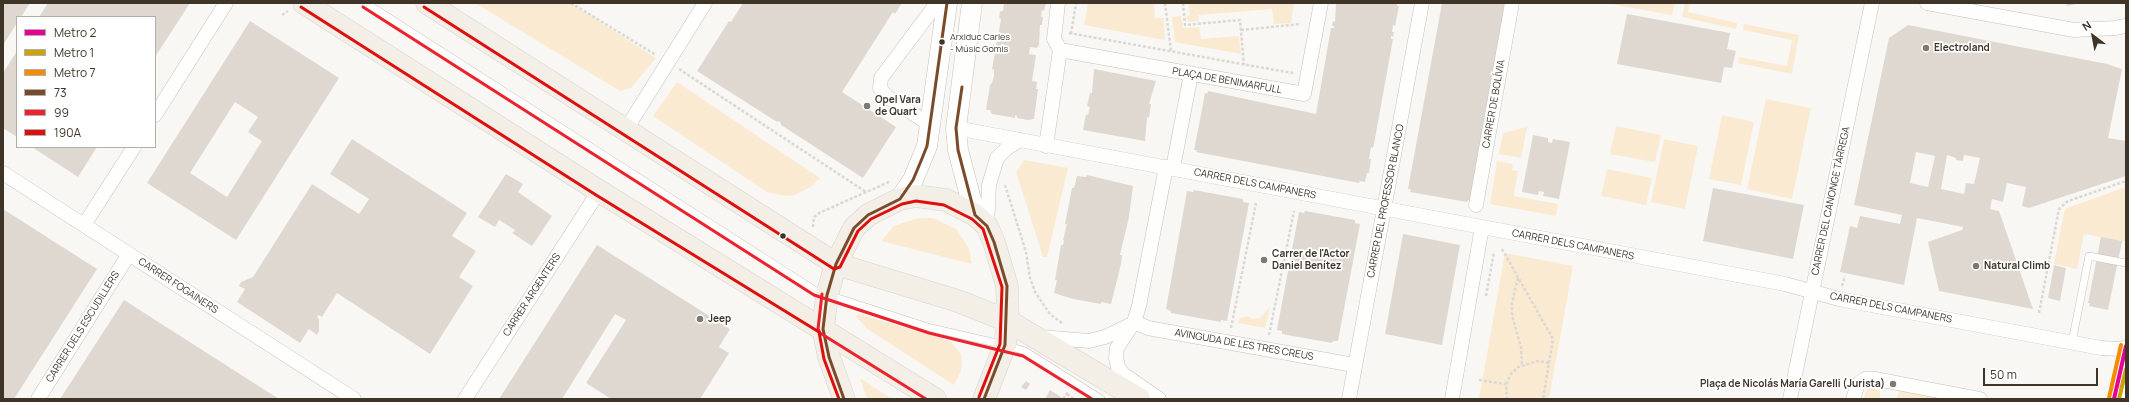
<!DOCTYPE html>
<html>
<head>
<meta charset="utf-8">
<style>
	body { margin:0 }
	#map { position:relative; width:2129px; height:402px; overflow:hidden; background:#f9f7f4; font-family:Manrope,sans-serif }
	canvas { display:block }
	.frame { position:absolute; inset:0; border:4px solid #3e3528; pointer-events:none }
	.legend { position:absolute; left:16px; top:16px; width:140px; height:132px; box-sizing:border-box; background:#fff; border:1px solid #b2aea9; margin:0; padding:5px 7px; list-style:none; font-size:12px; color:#3e3528 }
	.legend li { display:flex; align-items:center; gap:8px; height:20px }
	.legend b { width:20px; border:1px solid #b2aea9 }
	.north { position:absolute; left:2073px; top:16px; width:40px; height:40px; -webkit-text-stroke:3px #fff; paint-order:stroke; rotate:328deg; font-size:11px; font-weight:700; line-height:16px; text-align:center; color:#3e3528 }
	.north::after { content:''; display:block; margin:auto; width:14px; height:18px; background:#3e3528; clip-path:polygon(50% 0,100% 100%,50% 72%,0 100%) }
	.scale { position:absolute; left:1983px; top:368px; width:115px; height:18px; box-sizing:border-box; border:2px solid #3e3528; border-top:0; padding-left:5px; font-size:12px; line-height:14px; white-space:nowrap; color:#3e3528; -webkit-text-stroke:3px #fff; paint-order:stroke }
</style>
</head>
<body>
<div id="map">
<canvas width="2129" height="402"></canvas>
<div class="frame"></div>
<ul class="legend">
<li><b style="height:5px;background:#e70095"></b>Metro 2</li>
<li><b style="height:5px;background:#cda20a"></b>Metro 1</li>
<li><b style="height:5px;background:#f28c00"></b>Metro 7</li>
<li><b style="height:5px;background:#7a4b2a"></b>73</li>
<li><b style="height:5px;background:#ed222e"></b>99</li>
<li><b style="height:5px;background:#dd0f0f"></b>190A</li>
</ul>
<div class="north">N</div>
<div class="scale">50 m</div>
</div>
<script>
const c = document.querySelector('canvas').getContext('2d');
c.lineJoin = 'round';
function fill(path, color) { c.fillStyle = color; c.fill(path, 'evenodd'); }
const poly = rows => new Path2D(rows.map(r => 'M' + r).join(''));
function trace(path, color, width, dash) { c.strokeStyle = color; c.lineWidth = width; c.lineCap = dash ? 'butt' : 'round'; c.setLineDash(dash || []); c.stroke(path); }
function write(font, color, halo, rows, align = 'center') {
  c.font = font + ' Manrope,sans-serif'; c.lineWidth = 3.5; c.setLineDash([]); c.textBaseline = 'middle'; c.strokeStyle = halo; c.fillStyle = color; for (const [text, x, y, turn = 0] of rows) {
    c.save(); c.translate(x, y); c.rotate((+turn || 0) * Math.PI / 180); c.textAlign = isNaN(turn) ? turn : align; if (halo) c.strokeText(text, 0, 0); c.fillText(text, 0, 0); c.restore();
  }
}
fill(poly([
	[475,3,570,3,656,58,631,88,620,91],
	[1088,3,1154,3,1155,18,1164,18,1165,40,1084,25],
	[1189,3,1294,3,1291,23,1274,24,1272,9,1198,15,1199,21,1188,22,1187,16,1190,15],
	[1605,3,1675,3,1672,15],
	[1685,3,1690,3,1688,12,1737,23,1736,29,1682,17],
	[1181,16,1183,28,1199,27,1201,39,1239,36,1241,54,1175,42,1172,17],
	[1744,24,1799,35,1792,74,1738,63,1739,57,1787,66,1792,40,1743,30],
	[677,82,820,178,812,186,795,195,786,196,767,192,653,116],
	[1766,99,1811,108,1792,199,1747,189],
	[1722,115,1754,122,1741,185,1709,179],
	[1616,126,1661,135,1655,162,1610,154],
	[1527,127,1521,158,1499,154,1503,133],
	[1664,139,1698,146,1685,209,1651,202],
	[1024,160,1068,168,1047,257,1043,257,1016,172],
	[1497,161,1513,164,1512,170,1518,171,1514,196,1558,204,1556,216,1490,204],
	[1607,169,1652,178,1646,205,1601,196],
	[2126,187,2126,242,2084,234,2077,269,2054,264,2064,212,2067,208],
	[918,218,933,218,956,229,969,248,972,264,881,241,894,226],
	[1505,253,1573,266,1549,399,1479,399],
	[1270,307,1265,328,1238,323,1239,319,1247,316,1253,319,1260,318],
	[858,314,950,341,961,354,962,363,961,371,954,385,866,328,856,316],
	[860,378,892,399,867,399],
	[1872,387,1880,391,1880,399,1864,399,1865,392],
	[1901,389,1948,399,1896,399]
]), '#fbead2');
fill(poly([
	[3,3,30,3,21,17,17,17,17,23,3,45],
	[48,3,190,3,155,57,155,17,39,17],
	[743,3,902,3,895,14,893,12,842,92,896,127,863,178,781,125,781,123,779,121,777,122,697,71,729,21,731,22],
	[1000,3,1046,3,1044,11,1042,10,1041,17,1043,17,1042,25,1040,25,1039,45,1037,48,1030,47,1029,54,1036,55,1032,81,1037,82,1036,89,1038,89,1034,119,1028,120,1017,118,1017,116,1015,115,1015,118,1010,117,992,114,990,110,986,110,990,85,992,83,994,76,994,70,992,69,1001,19,999,18,1000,11,1003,11,1004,4],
	[1336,3,1397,3,1397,6,1399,6,1395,26,1393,25,1392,32,1394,32,1393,37,1391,36,1391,39,1393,39,1374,144,1373,148,1371,147,1369,159,1371,159,1369,173,1367,173,1365,182,1360,181,1359,183,1196,152,1197,150,1194,150,1199,125,1205,93,1207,94,1208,91,1316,114,1331,28,1334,28,1334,26,1332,26,1333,21,1335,22],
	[1442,3,1505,3,1470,201,1468,200,1467,202,1410,192,1411,189,1408,189],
	[2067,3,2082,3,2066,6],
	[1627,14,1730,33,1727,49,1736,51,1732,68,1724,67,1721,83,1617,64],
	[250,21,339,78,236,240,147,183],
	[235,102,258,117,248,132,262,141,227,197,190,173],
	[1908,25,2107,64,2122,69,2108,138,2126,141,2126,176,2029,208,2022,206,2026,187,2007,183,2003,202,1992,199,1990,209,1999,211,2033,309,1939,291,1928,242,1962,230,1963,227,1917,218,1904,285,1840,272,1850,226,1857,228,1860,216,1900,224,1902,215,1854,205,1889,38],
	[1916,152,1935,156,1928,187,1910,183],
	[1947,155,1956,158,1956,160,1963,161,1964,155,1980,158,1974,184,1966,183,1964,194,1941,189],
	[17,51,17,137,3,128,3,73],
	[1094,69,1156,81,1149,104,1151,104,1149,118,1147,117,1145,141,1083,130,1086,114,1088,115,1090,107,1087,106,1090,93,1092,93],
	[1533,135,1548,138,1548,142,1552,143,1553,139,1570,142,1559,199,1543,196,1544,192,1539,191,1538,195,1522,192],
	[352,139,467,213,452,236,476,251,459,277,473,286,430,354,337,293,322,317,319,315,317,317,319,319,319,331,317,335,309,329,300,343,237,302,245,289,239,286,241,282,253,277,312,184,359,214,369,199,330,174],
	[32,147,97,147,78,177],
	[506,174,523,184,518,192,552,216,532,246,512,233,515,230,499,220,495,227,478,217],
	[1087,175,1133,186,1129,217,1120,255,1122,255,1121,264,1111,304,1101,302,1101,304,1073,299,1054,293,1057,280,1055,280,1061,245,1063,245,1064,241,1063,240,1067,224,1065,224,1072,188,1074,188,1077,176,1086,177],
	[1713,188,1804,205,1793,259,1703,241],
	[1194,190,1243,199,1243,202,1249,203,1227,321,1221,320,1221,322,1171,313,1171,311,1166,309,1187,191,1193,192],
	[3,209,97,269,14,399,3,399],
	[1305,211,1355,220,1355,223,1360,224,1338,341,1333,341,1332,343,1282,334,1282,331,1277,330,1299,212,1304,213],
	[1403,234,1460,245,1442,345,1385,334],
	[2101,237,2122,241,2108,310,2089,306,2090,303,2088,303],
	[597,245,730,329,719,347,729,353,700,399,611,399,586,383,626,320,615,314,562,399,499,399],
	[2054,265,2066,268,2060,301,2048,298],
	[124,300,279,399,60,399],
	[1026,381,1030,384,1026,390,1021,387],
	[1050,390,1061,397,1060,399,1045,399]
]), '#ded8d1');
const lane = poly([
	[366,3,816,291,931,328,1005,345,1025,351,1101,399],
	[2072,342,2089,256,2126,263]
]);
const street = poly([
	[1927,3,2074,30,2115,28,2126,26],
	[1060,50,1304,94,1321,3],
	[155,115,226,3],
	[929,124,886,96,880,88,881,78,937,3],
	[956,128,1785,284,1839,299,2101,348,2121,349,2126,347],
	[625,131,705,3],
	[1046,146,1060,50,1054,39,1058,3],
	[1173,168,1191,74],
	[3,173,354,399],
	[1476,205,1512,3],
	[84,225,134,147],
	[987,226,989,185,997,158,1007,148,1020,140],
	[1134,322,1148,328,1354,365],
	[1040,337,1089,341,1105,337,1132,324],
	[38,399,129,254],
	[465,399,599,191],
	[1159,399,1123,374,1118,367,1116,358,1117,348,1134,322,1139,306,1166,167],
	[1349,399,1422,3],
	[1452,399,1482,227],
	[1790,399,1872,3],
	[1853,399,1858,384,1865,379,1876,379,1980,399]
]);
const secondary = poly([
	[972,3,956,128,958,150,975,215],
	[900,199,913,180,927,146,947,3],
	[2125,399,2126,394]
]);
const primary = poly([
	[304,3,599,191,935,399],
	[427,3,836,264,958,301,1008,321,1139,399],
	[844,399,829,357,823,329,827,295,836,264,854,228,868,215,900,199,916,196,946,200,975,215,987,226,994,242,1007,286,1008,321,1005,345,984,399]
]);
trace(lane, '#c6c1ba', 8);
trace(street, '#c6c1ba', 15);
trace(secondary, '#c6c1ba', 21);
trace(primary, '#d6d3d0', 23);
trace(poly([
	[571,3,656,55],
	[1165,3,1171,51],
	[1183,3,1185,25,1240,20,1244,65],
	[282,15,288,11],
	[1241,30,1301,24],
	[1069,33,1292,73,1292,70],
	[1071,34,1076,3],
	[679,69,866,192],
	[1005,185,1026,252,1030,278,1035,292,1050,314,1062,323],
	[813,227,814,217,819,213,889,182],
	[1502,249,1553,339,1543,399],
	[1518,278,1512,303,1512,316,1521,347,1522,365],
	[1842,286,1845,276],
	[1486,296,1494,252],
	[2039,313,2059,209,2068,201,2126,181],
	[1231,328,1256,203],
	[1269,335,1294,211],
	[1479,380,1506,384,1507,399],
	[1506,384,1511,374,1518,367,1538,361,1549,363],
	[1067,394,1074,399],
	[1063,399,1069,391]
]), '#d9d8d5', 2.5, [3, 2]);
trace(lane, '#fefefd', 7);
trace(street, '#fefefd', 14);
trace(secondary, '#fefefd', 20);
trace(primary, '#f3eee6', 22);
trace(poly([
	[962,87,956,128,958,150,975,215],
	[975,215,987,226,994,242,1007,286,1005,345,984,399],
	[844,399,829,357,823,329,827,295,836,264,854,228,868,215,900,199,913,180,921,161,927,146,947,3]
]), '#7a4b2a', 3);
trace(poly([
	[363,7,814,295,929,333,1023,356,1092,399],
	[822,294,818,329,820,333,926,399]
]), '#ed222e', 3);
trace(poly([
	[301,7,596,195,819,332,824,359,839,399],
	[424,7,834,269,840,267,858,231,871,219,902,204,916,201,944,205,972,219,983,229,1002,287,1000,344,979,397]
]), '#dd0f0f', 3);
trace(poly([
	[2114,399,2126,346]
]), '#e70095', 4);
trace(poly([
	[2119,399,2126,369]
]), '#cda20a', 4);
trace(poly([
	[2109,398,2121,345]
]), '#f28c00', 4);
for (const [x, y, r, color] of [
	[942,42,3.5,"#3e3528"],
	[1926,48,4,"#7f796f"],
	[867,106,4,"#7f796f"],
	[783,236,3.5,"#3e3528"],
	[1264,260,4,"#7f796f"],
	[1976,266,4,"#7f796f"],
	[700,319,4,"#7f796f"],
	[1893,384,4,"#7f796f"]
]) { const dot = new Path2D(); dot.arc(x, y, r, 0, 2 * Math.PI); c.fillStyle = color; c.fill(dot); trace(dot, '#fff', 1.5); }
write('9px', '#3e3528', '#fff', [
	["Arxiduc Carles",950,37],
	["- Músic Gomis",950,49]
], 'left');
write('bold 10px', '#3e3528', '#fff', [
	["Electroland",1934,48],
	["Opel Vara",875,100],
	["de Quart",875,112],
	["Carrer de l'Actor",1272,254],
	["Daniel Benítez",1272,266],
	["Natural Climb",1984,266],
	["Jeep",708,319],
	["Plaça de Nicolás María Garelli (Jurista)",1885,384,"right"]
], 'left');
write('10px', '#3e3528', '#fff', [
	["PLAÇA DE BENIMARFULL",1227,81,10],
	["CARRER DE BOLÍVIA",1494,104,-80],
	["CARRER DELS CAMPANERS",1255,184,11],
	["CARRER DEL PROFESSOR BLANCO",1386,201,-79],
	["CARRER DEL CANONGE TÀRREGA",1831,201,-78],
	["CARRER DELS CAMPANERS",1573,245,11],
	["CARRER FOGAINERS",178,286,33],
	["CARRER ARGENTERS",532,295,-57],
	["CARRER DELS CAMPANERS",1891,308,11],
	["CARRER DELS ESCUDILLERS",83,327,-58],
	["AVINGUDA DE LES TRES CREUS",1244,345,10]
]);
</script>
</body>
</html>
